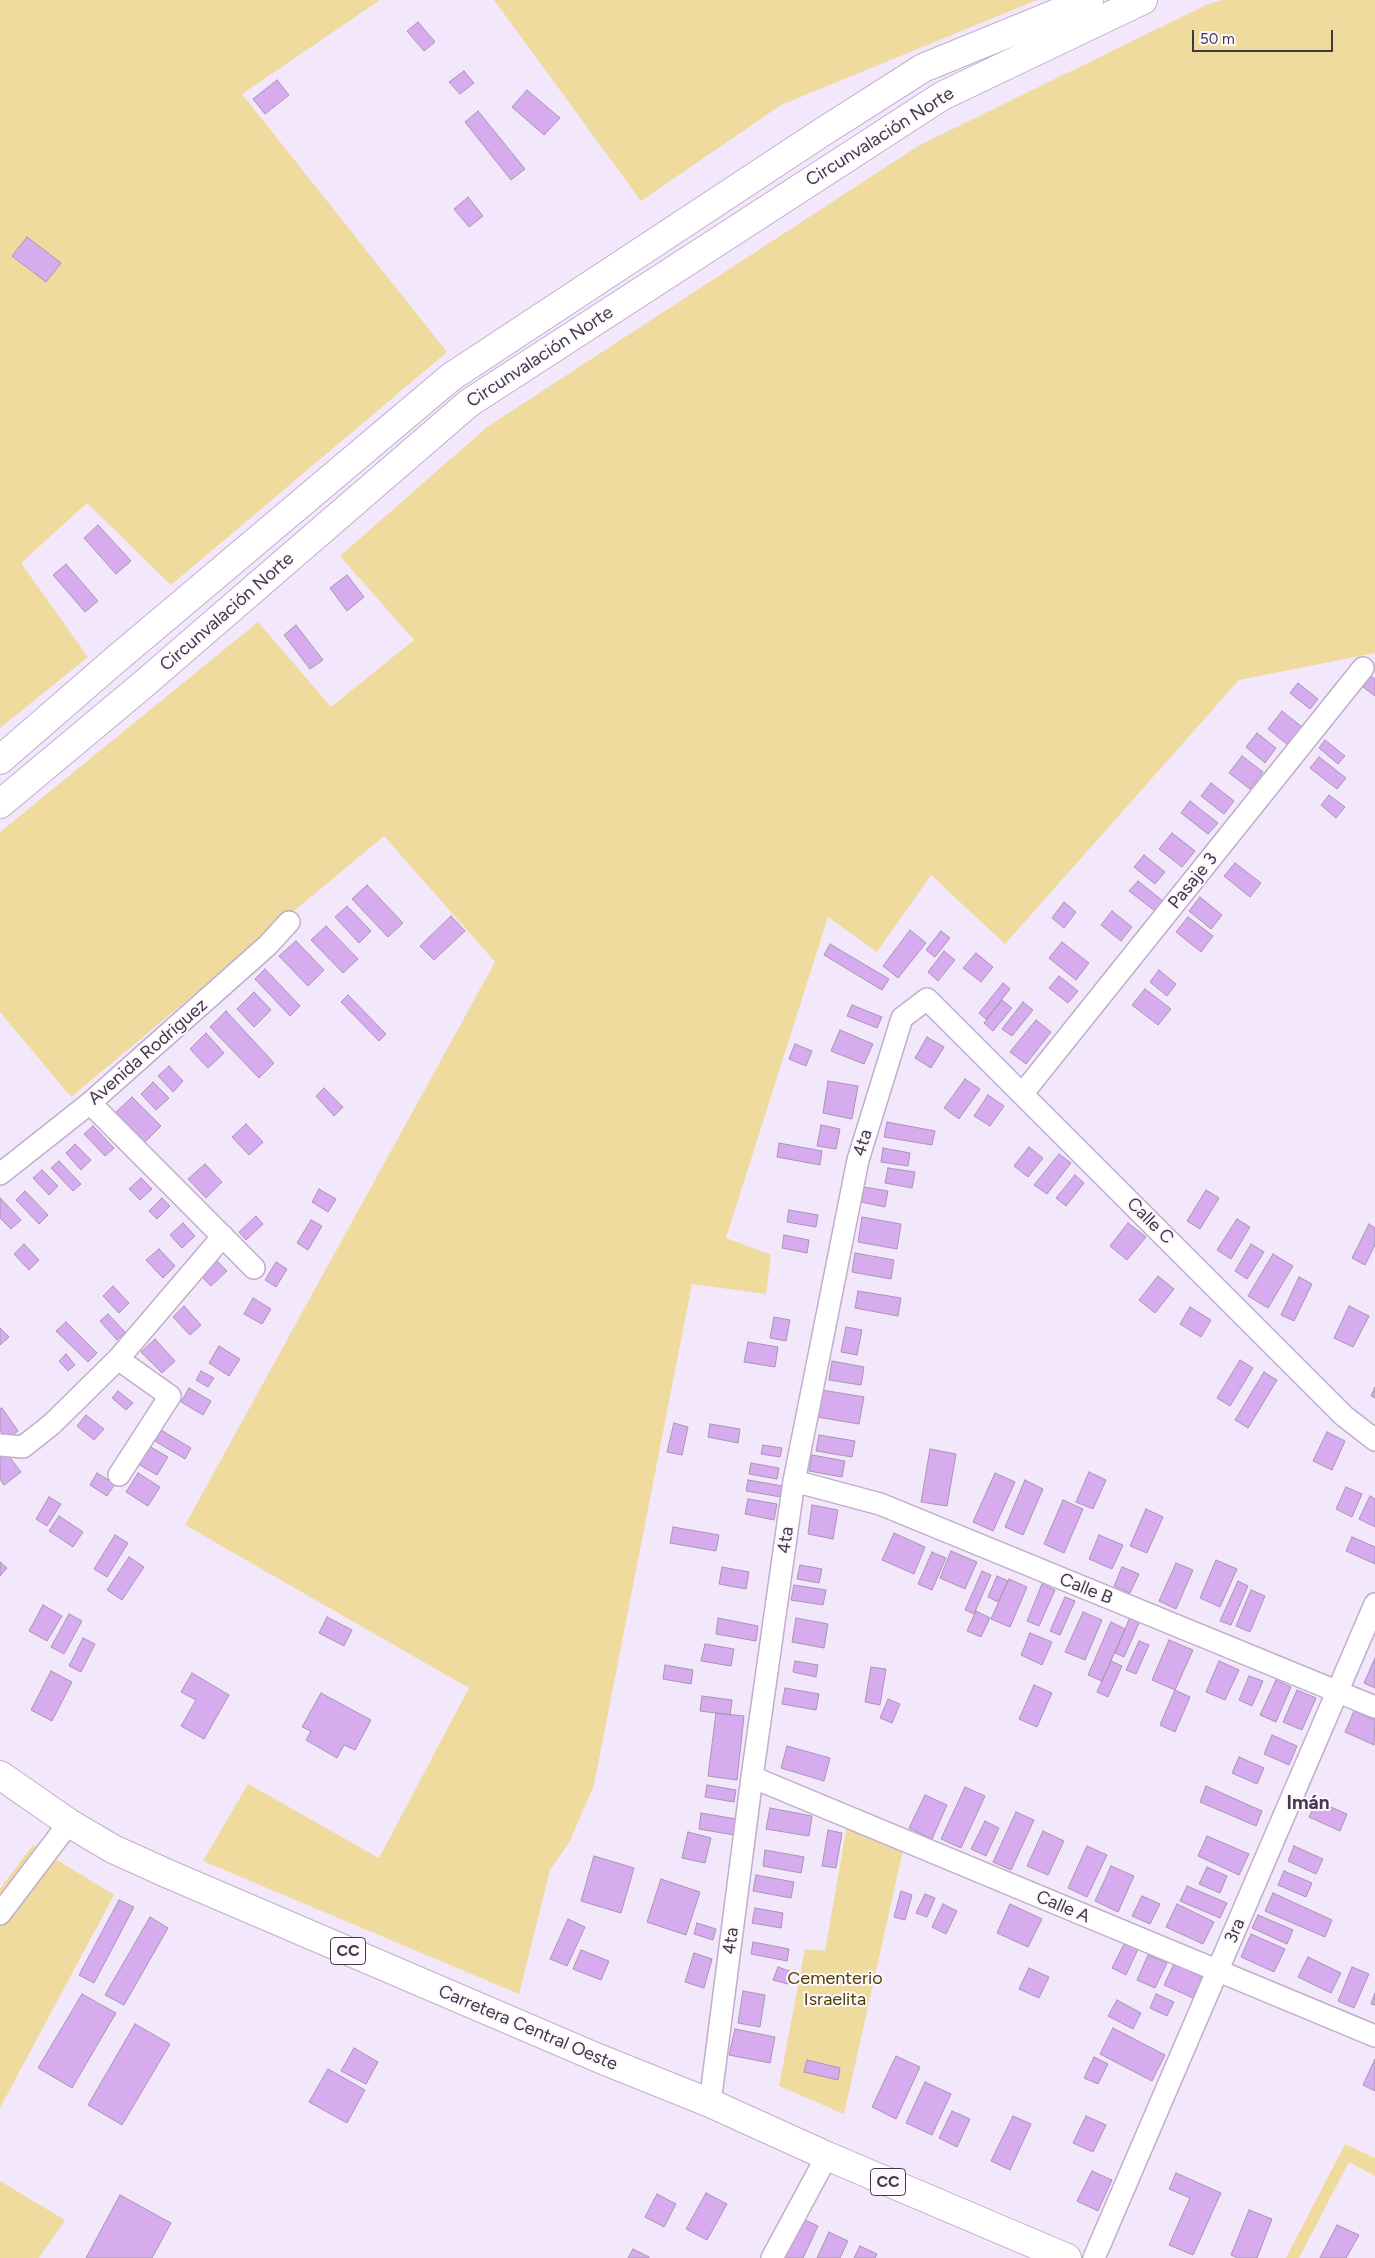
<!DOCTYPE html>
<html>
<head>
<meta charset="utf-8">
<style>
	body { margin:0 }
	#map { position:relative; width:1375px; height:2258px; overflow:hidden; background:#f3e7fb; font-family:Figtree,sans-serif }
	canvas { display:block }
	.scale { position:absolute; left:1192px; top:30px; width:141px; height:22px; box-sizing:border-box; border:2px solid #403845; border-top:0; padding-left:6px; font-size:15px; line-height:18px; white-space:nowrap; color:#403845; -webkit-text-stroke:4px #fcf8fe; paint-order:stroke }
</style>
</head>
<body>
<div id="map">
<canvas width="1375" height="2258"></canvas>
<div class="scale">50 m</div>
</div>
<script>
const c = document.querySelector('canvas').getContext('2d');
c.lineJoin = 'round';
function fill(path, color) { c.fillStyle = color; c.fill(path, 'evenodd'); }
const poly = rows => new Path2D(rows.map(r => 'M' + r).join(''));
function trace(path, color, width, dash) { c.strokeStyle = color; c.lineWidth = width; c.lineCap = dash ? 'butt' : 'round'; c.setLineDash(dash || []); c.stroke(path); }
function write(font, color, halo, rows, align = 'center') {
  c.font = font + ' Figtree,sans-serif'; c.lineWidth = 4; c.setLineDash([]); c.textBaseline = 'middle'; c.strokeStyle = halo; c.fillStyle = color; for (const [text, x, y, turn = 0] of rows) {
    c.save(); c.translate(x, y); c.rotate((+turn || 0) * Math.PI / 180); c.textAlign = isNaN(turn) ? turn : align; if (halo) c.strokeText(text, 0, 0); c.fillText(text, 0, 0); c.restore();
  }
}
fill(poly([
	[0,0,380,0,242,94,447,352,171,585,87,503,21,563,88,657,0,728],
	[494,0,1037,0,781,105,641,201],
	[1222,0,1375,0,1375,653,1239,680,1005,944,931,875,877,952,828,917,726,1238,771,1255,766,1294,692,1284,594,1785,570,1841,550,1870,519,1994,203,1861,248,1784,379,1858,469,1688,185,1525,495,962,384,836,71,1097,0,1012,0,832,258,622,331,707,414,640,340,556,487,427,918,146,1206,5],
	[847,1825,904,1846,844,2114,779,2086,805,1949,825,1951],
	[33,1845,114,1895,0,2108,0,1889],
	[1345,2144,1375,2158,1375,2176,1349,2162,1299,2258,1286,2258],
	[0,2181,65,2220,39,2258,0,2258]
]), '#f0db9e');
const building = poly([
	[418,22,435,42,424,51,407,31,418,22],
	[464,71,474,83,460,94,449,82,464,71],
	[277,80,289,95,265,114,253,99,277,80],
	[527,90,560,118,544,135,512,107,527,90],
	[478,111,525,169,511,180,465,122,478,111],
	[468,197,483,216,469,227,454,209,468,197],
	[27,237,61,263,46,282,12,256,27,237],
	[98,525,131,561,116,574,84,538,98,525],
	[66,564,98,601,85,612,53,575,66,564],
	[347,575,364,597,347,611,330,588,347,575],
	[296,625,323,660,310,669,284,635,296,625],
	[1371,676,1375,679,1375,696,1363,687,1371,676],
	[1298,683,1318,699,1310,709,1290,693,1298,683],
	[1282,711,1302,727,1288,745,1268,729,1282,711],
	[1257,733,1276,748,1265,763,1246,747,1257,733],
	[1325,740,1345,756,1338,764,1319,748,1325,740],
	[1242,756,1263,772,1250,789,1229,773,1242,756],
	[1319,757,1346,778,1337,789,1310,768,1319,757],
	[1211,783,1234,801,1224,814,1201,796,1211,783],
	[1329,795,1345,807,1336,818,1321,805,1329,795],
	[1190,801,1218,823,1208,834,1181,813,1190,801],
	[1172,833,1195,851,1182,867,1159,849,1172,833],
	[1144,855,1165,872,1155,884,1134,867,1144,855],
	[1235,863,1261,883,1250,897,1224,876,1235,863],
	[1138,881,1163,901,1155,911,1129,891,1138,881],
	[367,885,403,923,388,937,352,899,367,885],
	[1200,897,1222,915,1211,929,1189,911,1200,897],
	[1064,902,1076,912,1064,928,1052,918,1064,902],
	[347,906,371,931,359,943,335,917,347,906],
	[1112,911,1132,927,1121,941,1101,925,1112,911],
	[451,916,465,931,434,960,420,946,451,916],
	[1188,917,1213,936,1201,952,1176,932,1188,917],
	[326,926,358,959,343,973,311,940,326,926],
	[910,930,926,943,898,978,883,966,910,930],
	[941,931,950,938,935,957,926,950,941,931],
	[296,941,324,970,308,986,279,956,296,941],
	[1062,942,1089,963,1076,980,1049,958,1062,942],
	[830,944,889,979,882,990,824,955,830,944],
	[944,951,955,960,938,981,928,972,944,951],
	[976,953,993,967,981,982,963,968,976,953],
	[265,969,300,1006,290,1016,255,979,265,969],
	[1159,970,1176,984,1167,996,1150,982,1159,970],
	[1059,976,1078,991,1068,1003,1049,988,1059,976],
	[1003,983,1010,989,986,1019,979,1013,1003,983],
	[1145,989,1171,1009,1158,1025,1132,1005,1145,989],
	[254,992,271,1010,254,1027,237,1009,254,992],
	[348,995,386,1034,379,1041,341,1002,348,995],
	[1002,1000,1012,1008,993,1031,984,1023,1002,1000],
	[1023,1002,1033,1010,1012,1036,1002,1029,1023,1002],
	[852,1005,882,1017,877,1028,847,1016,852,1005],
	[226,1011,274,1063,259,1078,210,1027,226,1011],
	[1036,1020,1051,1032,1026,1064,1010,1052,1036,1020],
	[840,1030,873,1044,864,1064,831,1051,840,1030],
	[206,1033,224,1053,208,1068,190,1049,206,1033],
	[927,1037,944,1047,931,1068,915,1058,927,1037],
	[795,1044,812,1051,806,1066,789,1059,795,1044],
	[169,1066,183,1081,173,1092,158,1076,169,1066],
	[965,1079,980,1089,959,1119,944,1108,965,1079],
	[828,1081,858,1086,852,1119,823,1113,828,1081],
	[153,1082,169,1098,156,1110,141,1094,153,1082],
	[324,1088,343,1107,334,1116,316,1096,324,1088],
	[988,1095,1004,1106,990,1126,974,1116,988,1095],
	[132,1097,161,1126,143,1144,114,1114,132,1097],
	[887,1122,935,1131,932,1145,884,1137,887,1122],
	[246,1124,263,1142,249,1155,232,1137,246,1124],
	[821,1125,840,1129,836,1149,817,1146,821,1125],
	[93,1126,114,1148,105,1156,84,1134,93,1126],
	[779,1143,822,1151,820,1165,777,1157,779,1143],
	[75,1144,91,1160,81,1170,66,1153,75,1144],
	[1029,1147,1043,1158,1028,1177,1014,1166,1029,1147],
	[883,1148,910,1153,908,1166,881,1162,883,1148],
	[1059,1154,1071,1163,1047,1194,1034,1185,1059,1154],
	[59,1161,81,1184,73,1191,51,1168,59,1161],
	[205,1164,222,1182,206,1198,188,1179,205,1164],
	[888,1168,915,1172,912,1188,885,1183,888,1168],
	[42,1170,58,1186,49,1195,33,1178,42,1170],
	[1075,1175,1084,1183,1066,1206,1056,1198,1075,1175],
	[141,1178,152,1189,140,1200,129,1189,141,1178],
	[864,1187,888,1191,885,1207,861,1202,864,1187],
	[319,1189,336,1199,328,1212,312,1202,319,1189],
	[1206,1190,1219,1198,1200,1229,1187,1221,1206,1190],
	[25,1191,48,1215,39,1224,16,1200,25,1191],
	[0,1198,21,1220,11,1229,0,1218,0,1198],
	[162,1198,170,1206,157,1219,149,1211,162,1198],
	[789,1210,818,1215,816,1227,787,1222,789,1210],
	[256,1216,263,1224,246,1240,239,1232,256,1216],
	[862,1217,901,1224,897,1249,858,1242,862,1217],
	[1237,1219,1250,1227,1231,1259,1217,1250,1237,1219],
	[311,1220,322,1226,308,1250,297,1243,311,1220],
	[183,1223,195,1236,182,1248,170,1235,183,1223],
	[1128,1223,1146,1237,1127,1260,1110,1246,1128,1223],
	[1369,1224,1375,1228,1375,1245,1365,1265,1352,1258,1369,1224],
	[784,1235,809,1240,807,1253,782,1248,784,1235],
	[24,1244,39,1260,29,1270,14,1254,24,1244],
	[1251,1244,1264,1252,1247,1279,1235,1271,1251,1244],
	[159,1249,175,1266,163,1278,146,1260,159,1249],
	[855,1253,894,1260,891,1279,852,1272,855,1253],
	[1273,1254,1293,1266,1268,1308,1248,1296,1273,1254],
	[217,1261,227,1271,211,1286,201,1276,217,1261],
	[276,1262,287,1269,276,1287,265,1280,276,1262],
	[1158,1276,1174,1289,1155,1313,1139,1300,1158,1276],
	[1299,1277,1312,1284,1294,1321,1281,1315,1299,1277],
	[113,1286,129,1303,119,1313,103,1296,113,1286],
	[858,1291,901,1298,898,1316,855,1308,858,1291],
	[253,1298,271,1309,262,1324,244,1314,253,1298],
	[184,1306,201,1325,190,1335,173,1317,184,1306],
	[1349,1306,1369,1316,1353,1347,1334,1338,1349,1306],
	[1190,1307,1211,1320,1201,1337,1180,1324,1190,1307],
	[108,1314,125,1332,117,1340,100,1321,108,1314],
	[774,1317,790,1320,786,1341,770,1338,774,1317],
	[66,1322,97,1353,88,1362,56,1331,66,1322],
	[846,1327,862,1330,857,1355,841,1352,846,1327],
	[0,1328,9,1337,0,1345,0,1328],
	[155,1339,175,1361,162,1373,141,1352,155,1339],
	[748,1342,778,1347,775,1367,744,1362,748,1342],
	[219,1346,240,1359,229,1376,209,1363,219,1346],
	[66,1354,75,1365,68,1371,59,1361,66,1354],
	[1240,1360,1253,1368,1230,1406,1217,1398,1240,1360],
	[832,1361,864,1367,861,1385,829,1380,832,1361],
	[201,1371,214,1378,208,1387,196,1380,201,1371],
	[1264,1372,1277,1380,1248,1428,1235,1420,1264,1372],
	[1375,1387,1375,1398,1371,1396,1375,1387],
	[189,1388,211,1401,203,1415,181,1402,189,1388],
	[822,1390,864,1397,859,1424,817,1417,822,1390],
	[118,1391,133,1403,126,1410,112,1398,118,1391],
	[2,1408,18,1431,6,1439,0,1430,0,1409,2,1408],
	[86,1415,104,1429,94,1440,77,1426,86,1415],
	[674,1423,688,1427,682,1455,667,1452,674,1423],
	[710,1424,740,1429,738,1443,708,1437,710,1424],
	[161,1430,191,1448,185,1459,155,1441,161,1430],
	[1327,1432,1345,1441,1332,1470,1313,1461,1327,1432],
	[819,1435,855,1441,852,1457,816,1451,819,1435],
	[763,1445,782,1448,780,1457,761,1454,763,1445],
	[149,1446,168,1457,157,1475,138,1464,149,1446],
	[930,1449,956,1454,947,1506,921,1502,930,1449],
	[5,1451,21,1472,4,1485,0,1479,0,1455,5,1451],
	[812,1455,845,1461,842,1477,809,1471,812,1455],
	[751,1463,779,1468,777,1479,749,1474,751,1463],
	[1089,1472,1106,1480,1093,1509,1076,1502,1089,1472],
	[97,1473,115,1484,107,1496,90,1485,97,1473],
	[138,1473,160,1487,148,1506,126,1492,138,1473],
	[995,1473,1015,1482,993,1531,973,1522,995,1473],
	[748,1480,783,1486,781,1497,746,1491,748,1480],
	[1025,1480,1043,1489,1023,1535,1005,1527,1025,1480],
	[1346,1487,1362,1494,1352,1517,1336,1509,1346,1487],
	[1370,1496,1375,1499,1375,1527,1359,1519,1370,1496],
	[49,1497,61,1504,47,1526,36,1519,49,1497],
	[748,1499,777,1504,774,1520,745,1514,748,1499],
	[1063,1500,1083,1509,1064,1553,1044,1544,1063,1500],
	[812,1505,838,1510,833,1539,808,1534,812,1505],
	[1146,1509,1163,1517,1147,1553,1130,1546,1146,1509],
	[59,1516,83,1532,73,1547,49,1531,59,1516],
	[673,1527,719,1535,716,1551,670,1543,673,1527],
	[894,1533,925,1547,914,1574,882,1560,894,1533],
	[115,1535,128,1543,107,1577,94,1569,115,1535],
	[1099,1535,1123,1545,1112,1569,1089,1559,1099,1535],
	[1352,1537,1375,1547,1375,1564,1346,1551,1352,1537],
	[951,1551,977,1562,965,1589,940,1578,951,1551],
	[932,1552,946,1558,932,1590,918,1584,932,1552],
	[129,1557,144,1567,122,1600,107,1590,129,1557],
	[1216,1560,1237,1569,1220,1607,1200,1598,1216,1560],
	[0,1562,7,1568,0,1576,0,1562],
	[1176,1563,1193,1570,1176,1609,1159,1601,1176,1563],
	[800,1565,822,1569,819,1583,797,1579,800,1565],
	[722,1567,749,1572,746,1589,719,1584,722,1567],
	[1122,1567,1139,1574,1130,1593,1114,1586,1122,1567],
	[982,1571,991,1575,974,1614,965,1610,982,1571],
	[997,1576,1008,1581,998,1602,988,1597,997,1576],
	[1009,1579,1027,1587,1010,1627,991,1619,1009,1579],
	[1238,1581,1248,1586,1231,1625,1220,1621,1238,1581],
	[1042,1584,1055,1590,1039,1626,1027,1621,1042,1584],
	[794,1585,826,1590,823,1605,791,1600,794,1585],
	[1251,1590,1265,1596,1250,1632,1236,1626,1251,1590],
	[1065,1597,1075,1601,1060,1635,1050,1631,1065,1597],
	[43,1605,62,1616,47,1641,29,1631,43,1605],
	[976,1611,990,1618,981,1637,967,1631,976,1611],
	[1083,1612,1102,1620,1085,1660,1065,1652,1083,1612],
	[69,1614,82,1621,64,1654,51,1647,69,1614],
	[327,1617,352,1630,344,1646,319,1633,327,1617],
	[1130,1617,1140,1621,1124,1657,1115,1653,1130,1617],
	[718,1618,758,1626,756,1641,716,1634,718,1618],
	[796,1618,828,1624,824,1648,792,1642,796,1618],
	[1111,1622,1125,1629,1102,1681,1088,1675,1111,1622],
	[1030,1633,1052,1642,1042,1665,1021,1655,1030,1633],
	[83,1638,95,1644,81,1672,69,1666,83,1638],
	[1169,1640,1193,1650,1175,1690,1152,1680,1169,1640],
	[1139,1641,1149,1645,1136,1674,1126,1670,1139,1641],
	[705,1644,734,1649,731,1666,701,1661,705,1644],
	[1375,1658,1375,1688,1364,1683,1375,1658],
	[795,1661,818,1665,816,1677,793,1672,795,1661],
	[1111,1661,1122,1666,1108,1697,1097,1692,1111,1661],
	[1219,1661,1239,1670,1225,1700,1206,1692,1219,1661],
	[665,1665,693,1670,691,1684,663,1679,665,1665],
	[871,1667,886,1669,880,1705,865,1702,871,1667],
	[51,1671,72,1682,52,1721,31,1710,51,1671],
	[192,1673,229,1695,204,1739,181,1726,196,1700,181,1692,192,1673],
	[1249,1676,1263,1681,1252,1706,1239,1700,1249,1676],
	[1276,1680,1291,1687,1276,1722,1260,1715,1276,1680],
	[1034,1685,1052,1693,1037,1727,1019,1719,1034,1685],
	[785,1688,819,1694,816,1710,782,1704,785,1688],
	[1175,1690,1190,1697,1175,1732,1160,1725,1175,1690],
	[1297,1690,1316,1698,1302,1730,1283,1722,1297,1690],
	[321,1693,371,1720,355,1750,344,1745,337,1758,306,1740,311,1731,302,1727,321,1693],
	[702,1696,732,1700,730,1715,700,1711,702,1696],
	[888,1699,900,1704,892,1723,880,1718,888,1699],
	[1354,1711,1375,1720,1374,1745,1345,1732,1354,1711],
	[716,1713,744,1716,737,1780,708,1776,716,1713],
	[1272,1735,1297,1746,1289,1765,1264,1754,1272,1735],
	[787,1746,830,1758,824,1781,781,1768,787,1746],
	[1239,1757,1264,1768,1257,1784,1232,1773,1239,1757],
	[707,1785,736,1790,734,1802,705,1797,707,1785],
	[1206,1786,1262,1811,1256,1826,1200,1802,1206,1786],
	[965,1787,985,1796,961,1848,941,1839,965,1787],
	[925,1795,947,1805,932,1839,909,1828,925,1795],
	[1317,1801,1347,1814,1340,1831,1309,1817,1317,1801],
	[770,1808,812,1816,809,1836,766,1829,770,1808],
	[1016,1812,1034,1820,1011,1870,993,1862,1016,1812],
	[701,1813,736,1819,734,1835,699,1829,701,1813],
	[985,1821,999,1828,986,1856,971,1849,985,1821],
	[828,1830,842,1833,836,1868,822,1866,828,1830],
	[1043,1831,1064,1841,1048,1875,1027,1866,1043,1831],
	[688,1832,711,1838,705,1863,682,1858,688,1832],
	[1207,1836,1249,1854,1239,1875,1198,1856,1207,1836],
	[1087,1846,1107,1855,1087,1897,1068,1888,1087,1846],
	[1294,1846,1323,1859,1316,1874,1288,1861,1294,1846],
	[765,1850,804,1857,801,1873,763,1866,765,1850],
	[594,1856,634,1868,621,1913,581,1901,594,1856],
	[1111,1866,1134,1876,1118,1912,1095,1901,1111,1866],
	[1207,1867,1227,1876,1220,1893,1199,1884,1207,1867],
	[1284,1871,1312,1883,1306,1897,1278,1885,1284,1871],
	[756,1875,794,1882,791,1898,753,1891,756,1875],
	[661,1879,700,1892,686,1935,647,1922,661,1879],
	[1187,1886,1227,1903,1220,1918,1180,1901,1187,1886],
	[901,1891,912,1895,905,1920,894,1917,901,1891],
	[1273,1893,1332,1920,1325,1937,1265,1911,1273,1893],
	[925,1894,935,1898,927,1917,916,1913,925,1894],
	[1142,1896,1160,1904,1150,1924,1132,1916,1142,1896],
	[119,1900,134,1907,94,1983,79,1975,119,1900],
	[943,1904,957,1911,946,1934,932,1927,943,1904],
	[1010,1904,1042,1919,1028,1947,997,1933,1010,1904],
	[1177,1904,1214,1922,1203,1944,1166,1927,1177,1904],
	[755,1908,783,1913,781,1928,752,1923,755,1908],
	[1258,1915,1293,1930,1287,1944,1252,1928,1258,1915],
	[150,1917,168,1928,124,2005,105,1995,150,1917],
	[568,1919,585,1927,567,1966,550,1959,568,1919],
	[697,1923,716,1929,713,1940,694,1934,697,1923],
	[1251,1934,1285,1949,1274,1972,1241,1957,1251,1934],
	[753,1942,789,1949,787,1961,751,1954,753,1942],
	[1125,1942,1138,1949,1126,1975,1112,1968,1125,1942],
	[581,1950,609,1961,601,1980,573,1969,581,1950],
	[694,1953,712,1959,704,1988,685,1982,694,1953],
	[1148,1955,1167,1963,1155,1988,1137,1980,1148,1955],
	[1308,1957,1341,1973,1331,1993,1298,1977,1308,1957],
	[1174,1964,1202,1977,1193,1998,1164,1985,1174,1964],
	[778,1967,792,1972,788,1984,773,1980,778,1967],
	[1352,1967,1369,1974,1354,2008,1338,2001,1352,1967],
	[1029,1968,1049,1977,1039,1998,1019,1989,1029,1968],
	[743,1991,765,1995,760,2027,738,2023,743,1991],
	[1375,1993,1375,2005,1371,2004,1375,1993],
	[82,1994,116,2013,72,2088,38,2068,82,1994],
	[1156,1994,1174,2002,1167,2016,1150,2008,1156,1994],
	[1117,2000,1141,2013,1133,2029,1108,2016,1117,2000],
	[135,2024,170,2044,122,2125,88,2105,135,2024],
	[1113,2028,1165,2055,1152,2081,1100,2054,1113,2028],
	[735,2029,775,2037,770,2063,729,2055,735,2029],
	[354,2048,378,2062,366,2084,341,2071,354,2048],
	[896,2056,920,2067,896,2119,872,2107,896,2056],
	[1094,2057,1108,2064,1098,2084,1084,2078,1094,2057],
	[1375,2059,1375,2091,1363,2085,1375,2059],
	[807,2060,840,2068,838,2080,804,2072,807,2060],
	[328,2069,365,2090,347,2123,309,2102,328,2069],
	[925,2082,951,2094,932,2135,906,2123,925,2082],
	[952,2111,970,2119,957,2147,939,2138,952,2111],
	[1013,2116,1031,2124,1010,2170,991,2161,1013,2116],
	[1086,2116,1106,2125,1093,2152,1073,2143,1086,2116],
	[1092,2171,1112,2180,1098,2211,1077,2201,1092,2171],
	[1176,2173,1221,2193,1193,2255,1169,2245,1190,2198,1169,2189,1176,2173],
	[706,2193,727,2204,707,2240,686,2229,706,2193],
	[657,2194,676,2204,664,2227,645,2217,657,2194],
	[120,2195,171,2223,152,2258,86,2258,120,2195],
	[1249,2210,1272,2219,1257,2258,1238,2258,1231,2255,1249,2210],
	[803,2219,818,2226,803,2258,785,2258,803,2219],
	[1337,2225,1359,2235,1346,2258,1320,2258,1337,2225],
	[829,2232,848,2241,840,2258,817,2258,829,2232],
	[860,2246,877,2254,875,2258,854,2258,860,2246],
	[633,2249,649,2257,649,2258,628,2258,633,2249]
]);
fill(building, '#d6acee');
trace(building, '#a895b4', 1);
const street = poly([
	[1023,1093,1363,668],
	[90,1103,254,1268],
	[0,1174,90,1103,268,945,289,922],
	[118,1359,170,1396,119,1475],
	[0,1445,23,1447,52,1424,118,1359,223,1236],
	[794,1481,880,1504,1375,1707],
	[752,1777,1375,2036],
	[0,1914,69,1823],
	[710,2103,752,1777,794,1481,858,1160,902,1018,927,999,1344,1416,1375,1440],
	[772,2258,827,2156],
	[1094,2258,1375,1604]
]);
const primary = poly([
	[0,1775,69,1823,113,1849,166,1873,598,2058,710,2103,827,2156,1067,2258]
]);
const highway = poly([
	[0,760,114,661,451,377,821,133,923,68,1089,0],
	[0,804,139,688,469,403,942,96,1143,0]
]);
trace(street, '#c1adcd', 24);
trace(primary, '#c1adcd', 30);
trace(highway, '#c1adcd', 30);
trace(street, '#fff', 21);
trace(primary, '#fff', 28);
trace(highway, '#fff', 28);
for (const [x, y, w] of [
	[348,1951,35],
	[888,2182,35]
]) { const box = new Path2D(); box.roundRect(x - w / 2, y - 13.5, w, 27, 4); c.fillStyle = '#fcf8fe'; c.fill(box); trace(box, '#403845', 1); }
write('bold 16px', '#403845', null, [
	["CC",348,1951],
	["CC",888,2182]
]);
write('18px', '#403845', '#fcf8fe', [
	["Circunvalación Norte",880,137,-32],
	["Circunvalación Norte",540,357,-33],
	["Circunvalación Norte",227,612,-41],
	["Pasaje 3",1193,881,-51],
	["Avenida Rodriguez",148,1052,-41],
	["4ta",863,1143,-73],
	["Calle C",1150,1221,45],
	["4ta",786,1540,-82],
	["Calle B",1086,1589,22],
	["Calle A",1063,1907,23],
	["3ra",1235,1931,-67],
	["4ta",731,1941,-83],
	["Carretera Central Oeste",528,2028,23]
]);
write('18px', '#513f00', '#fcf8fe', [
	["Cementerio",835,1979],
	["Israelita",835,2000]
]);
write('bold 19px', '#473650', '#fcf8fe', [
	["Imán",1308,1803]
]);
</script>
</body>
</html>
